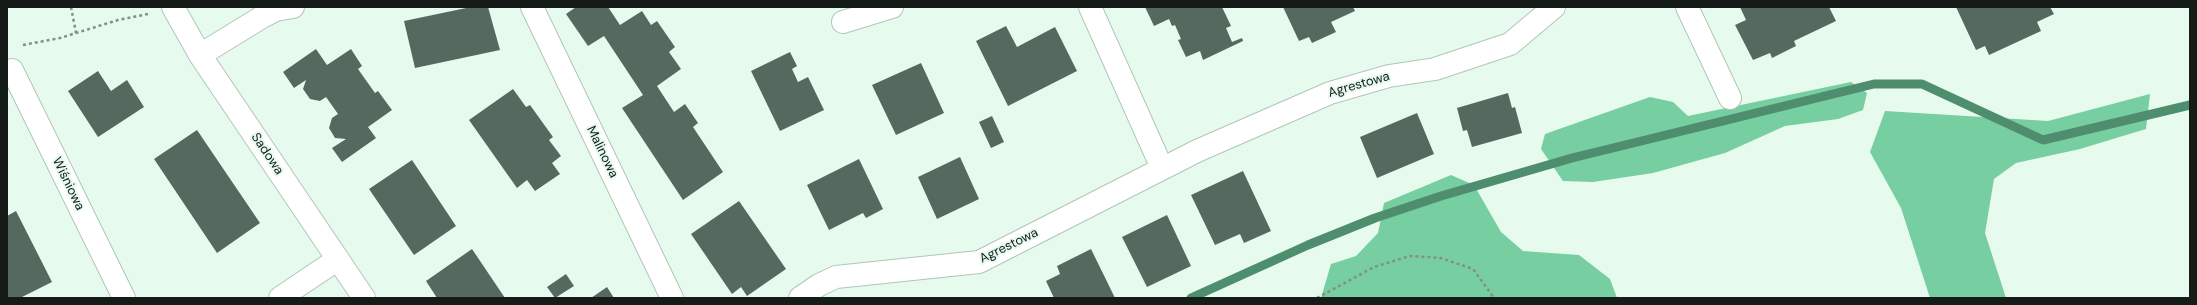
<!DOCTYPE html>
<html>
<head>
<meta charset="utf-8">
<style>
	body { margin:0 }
	#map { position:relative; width:2197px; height:305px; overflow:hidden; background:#e6fbee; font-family:"DM Sans",sans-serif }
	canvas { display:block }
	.frame { position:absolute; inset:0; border:8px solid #151c18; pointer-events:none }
</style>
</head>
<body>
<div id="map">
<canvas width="2197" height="305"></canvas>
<div class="frame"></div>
</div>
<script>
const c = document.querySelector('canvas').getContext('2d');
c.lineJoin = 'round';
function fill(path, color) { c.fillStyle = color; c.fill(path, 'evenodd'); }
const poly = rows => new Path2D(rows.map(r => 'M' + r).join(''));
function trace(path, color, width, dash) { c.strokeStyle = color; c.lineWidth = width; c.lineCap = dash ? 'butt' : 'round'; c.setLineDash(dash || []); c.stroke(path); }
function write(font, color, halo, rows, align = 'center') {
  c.font = font + ' "DM Sans",sans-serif'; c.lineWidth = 4; c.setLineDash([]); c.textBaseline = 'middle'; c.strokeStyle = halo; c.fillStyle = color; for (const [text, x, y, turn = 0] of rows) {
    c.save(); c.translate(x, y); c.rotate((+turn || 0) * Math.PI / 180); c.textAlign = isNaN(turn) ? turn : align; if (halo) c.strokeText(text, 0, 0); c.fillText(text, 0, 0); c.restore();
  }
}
fill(poly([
	[1851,82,1867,93,1863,110,1838,119,1785,126,1725,153,1653,173,1593,182,1563,181,1541,149,1545,134,1650,97,1673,102,1688,116],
	[2150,94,2146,129,2080,149,2016,163,1994,179,1985,233,2006,298,1930,298,1901,208,1870,152,1885,111,2048,121],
	[1451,175,1474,185,1501,232,1523,251,1579,255,1610,279,1617,298,1321,298,1331,264,1356,256,1378,233,1384,203]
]), '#77cea0');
trace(poly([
	[1191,298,1308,245,1375,218,1441,196,1572,158,1874,84,1922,84,2043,140,2190,105]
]), '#4e8d6d', 9);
fill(poly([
	[471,7,488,7,500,50,415,68,404,21],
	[576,7,608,7,620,25,642,11,651,25,657,21,675,47,669,52,681,69,657,86,674,112,685,104,698,123,693,127,723,172,683,200,622,108,643,95,604,36,588,46,566,14],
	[1145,7,1222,7,1231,26,1226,28,1232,42,1242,38,1243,41,1203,60,1200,51,1186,57,1178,40,1181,39,1175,25,1172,26,1169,19,1154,26],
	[1283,7,1353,7,1355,11,1331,22,1336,32,1312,43,1309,37,1299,41],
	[1740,7,1829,7,1836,21,1794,41,1796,46,1772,58,1770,53,1753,60,1735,25,1746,20],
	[1956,7,2050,7,2054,14,2037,22,2041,31,1989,55,1985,46,1976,50],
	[1006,26,1017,47,1055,27,1077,71,1008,106,976,41],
	[316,49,327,65,351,49,362,66,358,69,375,93,378,91,392,110,368,127,376,138,342,162,332,148,346,139,335,138,329,128,332,118,338,114,326,97,320,101,310,99,303,89,306,80,294,88,283,72],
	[790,52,797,66,792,69,798,82,808,77,824,110,780,131,751,71],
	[921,63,944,113,896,135,872,85],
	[98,71,111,91,127,80,144,107,98,137,68,91],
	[513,89,526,107,530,105,553,137,549,140,561,156,552,163,560,174,535,191,527,180,517,188,469,120],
	[1508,93,1512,108,1515,107,1522,133,1472,147,1467,130,1463,131,1457,108],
	[1417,113,1434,154,1377,178,1360,137],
	[992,116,1004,142,991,148,979,122],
	[197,130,260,223,217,253,154,159],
	[960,157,979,199,937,219,918,177],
	[859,159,883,209,866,218,863,213,829,230,807,185],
	[412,160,456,226,414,255,369,189],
	[1243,171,1271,231,1244,243,1240,234,1215,245,1191,195],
	[739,201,786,269,747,296,741,287,732,294,691,234],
	[16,211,52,282,20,298,7,298,7,216],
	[1167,215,1191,266,1147,287,1122,237],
	[472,249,505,298,437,298,426,281],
	[1091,249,1115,298,1054,298,1046,281,1060,274,1057,266],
	[566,274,574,286,555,298,547,287],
	[607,287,614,298,591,298]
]), '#56695e');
const minor = poly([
	[173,7,200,55,364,298],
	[532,7,672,298],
	[1090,7,1162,168],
	[1687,7,1730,98],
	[843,22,892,7],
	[200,55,262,17,276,10,293,7],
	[12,70,124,298],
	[280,298,338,259],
	[800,298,819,285,836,277,979,262,1197,151,1330,93,1389,76,1435,69,1510,44,1554,7]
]);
trace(minor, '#b1c6b9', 24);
trace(poly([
	[71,7,76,33],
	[23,45,60,38,118,20,148,14],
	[1317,298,1374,267,1410,256,1441,258,1473,269,1494,298]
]), '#829188', 2.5, [3, 3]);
trace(minor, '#fff', 22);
write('13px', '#151c18', '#e6fbee', [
	["Agrestowa",1359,85,-16],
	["Malinowa",602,152,64],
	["Sadowa",267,154,56],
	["Wiśniowa",68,184,64],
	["Agrestowa",1009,246,-26]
]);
</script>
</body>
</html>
